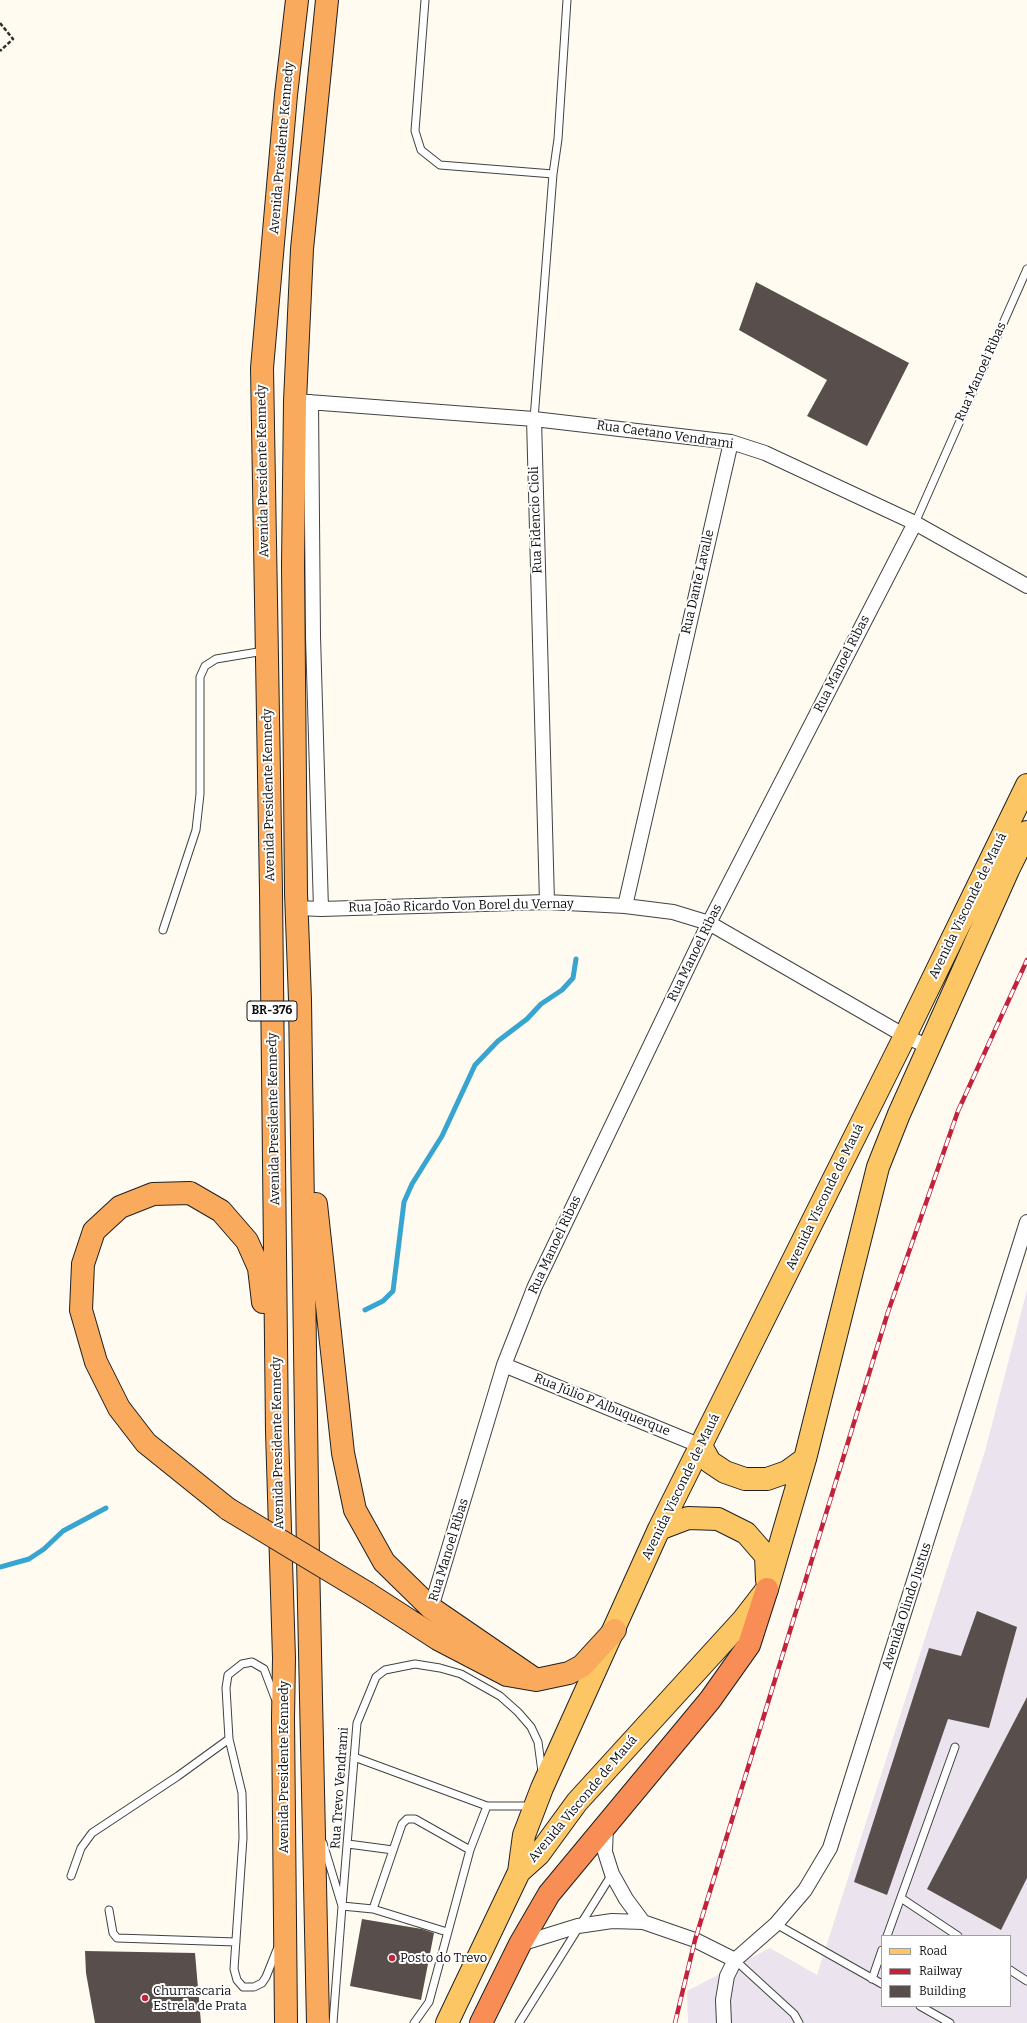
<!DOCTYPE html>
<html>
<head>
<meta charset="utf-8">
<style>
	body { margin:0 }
	#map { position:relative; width:1027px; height:2023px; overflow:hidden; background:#fffbf0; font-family:Bitter,serif }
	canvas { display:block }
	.legend { position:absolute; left:881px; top:1935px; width:130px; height:72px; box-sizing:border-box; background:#fff; border:1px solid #9f9f9f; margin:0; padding:5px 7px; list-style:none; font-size:12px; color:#0f0f0f }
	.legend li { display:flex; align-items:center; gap:8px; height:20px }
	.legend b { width:20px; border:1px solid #9f9f9f }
</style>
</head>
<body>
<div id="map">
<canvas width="1027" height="2023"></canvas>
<ul class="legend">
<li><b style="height:5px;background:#fcc664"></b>Road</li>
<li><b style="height:5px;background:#c3223b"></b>Railway</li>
<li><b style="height:11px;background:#584e4b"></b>Building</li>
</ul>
</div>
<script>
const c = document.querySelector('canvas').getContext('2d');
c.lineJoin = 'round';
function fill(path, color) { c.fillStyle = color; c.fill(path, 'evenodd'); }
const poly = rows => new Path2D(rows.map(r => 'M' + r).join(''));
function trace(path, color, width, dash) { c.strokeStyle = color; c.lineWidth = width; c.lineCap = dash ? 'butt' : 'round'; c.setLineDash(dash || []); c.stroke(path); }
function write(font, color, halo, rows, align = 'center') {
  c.font = font + ' Bitter,serif'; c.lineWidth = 4; c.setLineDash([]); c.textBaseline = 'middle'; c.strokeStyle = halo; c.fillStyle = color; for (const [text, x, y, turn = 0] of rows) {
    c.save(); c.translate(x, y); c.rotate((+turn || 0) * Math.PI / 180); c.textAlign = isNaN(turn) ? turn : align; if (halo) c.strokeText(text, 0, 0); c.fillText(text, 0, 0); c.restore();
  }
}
fill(poly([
	[1027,1290,1027,2023,688,2023,687,1991,770,1948,817,1975,985,1451],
	[882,1936,1010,1936,1010,2006,882,2006]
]), '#ebe3ed');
trace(poly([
	[365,1310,383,1301,393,1291,404,1202,412,1184,442,1136,475,1065,498,1041,527,1019,541,1004,562,990,573,978,576,959],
	[0,1567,29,1559,44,1549,63,1531,106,1508]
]), '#38a5d1', 5);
fill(poly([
	[756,282,909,363,867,446,807,416,827,380,739,330],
	[977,1611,1017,1627,989,1728,948,1719,887,1895,854,1882,929,1648,961,1656],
	[1027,1697,1027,1878,1001,1930,927,1889],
	[362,1919,422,1929,434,1933,421,2000,350,1986],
	[85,1951,195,1953,201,2023,95,2023,86,1973]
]), '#584e4b');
const service = poly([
	[425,0,415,131,421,150,440,165,553,174],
	[534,419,553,174,558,139,567,0],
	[915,523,1027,269],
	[163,930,196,830,200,794,200,677,205,666,216,659,264,651],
	[275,1698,264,1669,252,1662,242,1664,228,1675,226,1688,229,1739,242,1793,243,1838,234,1969,237,1980,243,1987,254,1987,262,1983,266,1977,278,1947],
	[354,1757,487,1806,533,1806],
	[323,1843,342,1906,333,2023],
	[348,1844,393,1850],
	[71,1876,81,1848,92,1833,178,1776,229,1739],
	[901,1898,958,1936],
	[342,1906,357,1723,376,1677,385,1670,415,1664,440,1668,461,1674,500,1696,518,1712,531,1727,538,1742,542,1772],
	[342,1906,373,1909,447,1932],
	[373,1909,402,1824,407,1819,415,1819,470,1850],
	[109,1910,113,1933,117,1938,236,1942],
	[776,1924,882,1984],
	[887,1936,955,1747],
	[735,1960,794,2014,799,2023],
	[1010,1970,1027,1981],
	[872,1979,882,1950],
	[920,2006,950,2023],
	[414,2023,429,2002,470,1850,487,1806],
	[519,2023,612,1874]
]);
const minor = poly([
	[295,401,534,419,731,442,765,453,915,523,1027,586],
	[311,402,313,636,321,909],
	[534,419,547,902],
	[625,906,731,442],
	[297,908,321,909,547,902,625,906,673,912,709,923,905,1036,929,1047],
	[504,1365,701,1446],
	[431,1608,504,1365,535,1286,709,923,915,523],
	[606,1825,605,1852,612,1874,626,1899,643,1922],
	[520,1944,578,1926,612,1921,643,1922,695,1940,735,1960,727,1976,723,2000,724,2023],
	[735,1960,776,1924,805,1890,830,1848,1027,1222]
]);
const primary = poly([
	[701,1446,710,1462,725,1472,745,1479,767,1479,787,1472,805,1459],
	[659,1529,688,1518,718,1519,746,1533,766,1556,767,1580],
	[519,1872,539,1854,577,1802,743,1620,767,1589,805,1459,878,1167,899,1114,929,1047,1008,870,1027,832],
	[447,2023,519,1872,524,1835,542,1788,659,1529,905,1036,1027,785]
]);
const trunk = poly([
	[316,1204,343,1453,355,1510,384,1562,431,1608,536,1680],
	[228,1509,146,1443,119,1408,96,1362,81,1310,83,1264,94,1231,120,1207,153,1194,190,1193,221,1211,247,1241,259,1268,263,1302],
	[367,1593,438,1639,507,1675,536,1680,569,1673,582,1666,615,1630],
	[286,2023,283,1718,284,1658,277,1432,271,891,262,368,286,95,297,0],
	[318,2023,308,1558,300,1000,296,893,293,565,295,401,302,249,327,0]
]);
const motorway = poly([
	[481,2023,520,1944,549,1894,710,1700,749,1645,767,1589]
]);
trace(service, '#424242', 9);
trace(minor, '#424242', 16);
trace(primary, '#202020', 24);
trace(trunk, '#202020', 24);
trace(motorway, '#202020', 24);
trace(poly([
	[0,23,13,39,0,51]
]), '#313131', 2.5, [4, 2]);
trace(service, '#fff', 7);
trace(minor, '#fff', 14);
trace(primary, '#fcc664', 22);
trace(trunk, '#faaa5c', 22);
trace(motorway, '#f88e55', 22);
const rail = poly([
	[675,2023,695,1940,888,1312,958,1111,1027,960]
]);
trace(rail, '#c3223b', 4.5);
trace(rail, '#fff', 3, [9]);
const trunkBridge = poly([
	[228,1509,367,1593]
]);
trace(trunkBridge, '#202020', 24, []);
trace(trunkBridge, '#faaa5c', 22);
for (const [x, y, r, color] of [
	[392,1958,4,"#c3223b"],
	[145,1998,4,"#c3223b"]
]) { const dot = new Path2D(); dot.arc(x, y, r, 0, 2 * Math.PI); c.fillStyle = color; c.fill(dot); trace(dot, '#fff', 1.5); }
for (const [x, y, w] of [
	[272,1011,50]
]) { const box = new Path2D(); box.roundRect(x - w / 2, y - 10, w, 20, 3); c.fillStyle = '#fff'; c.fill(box); trace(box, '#0f0f0f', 1); }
write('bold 12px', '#0f0f0f', null, [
	["BR-376",272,1011]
]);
write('13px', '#0f0f0f', '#fff', [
	["Avenida Presidente Kennedy",282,148,-85],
	["Rua Manoel Ribas",981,372,-66],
	["Rua Caetano Vendrami",665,435,8],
	["Avenida Presidente Kennedy",263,471,-91],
	["Rua Fidencio Cioli",536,520,-92],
	["Rua Dante Lavalle",698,582,-77],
	["Rua Manoel Ribas",842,664,-63],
	["Avenida Presidente Kennedy",269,795,-91],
	["Rua João Ricardo Von Borel du Vernay",461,906,-1],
	["Avenida Visconde de Mauá",968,906,-64],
	["Rua Manoel Ribas",695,953,-64],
	["Avenida Presidente Kennedy",274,1119,-91],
	["Avenida Visconde de Mauá",825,1197,-64],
	["Rua Manoel Ribas",555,1245,-65],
	["Rua Júlio P Albuquerque",602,1405,22],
	["Avenida Presidente Kennedy",278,1443,-91],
	["Avenida Visconde de Mauá",681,1487,-64],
	["Rua Manoel Ribas",449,1550,-73],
	["Avenida Olindo Justus",907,1606,-72],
	["Avenida Presidente Kennedy",284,1767,-90],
	["Rua Trevo Vendrami",340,1788,-86],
	["Avenida Visconde de Mauá",583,1799,-50]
]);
write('13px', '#0f0f0f', '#fff', [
	["Posto do Trevo",400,1958],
	["Churrascaria",153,1991],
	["Estrela de Prata",153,2006]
], 'left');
</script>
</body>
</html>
